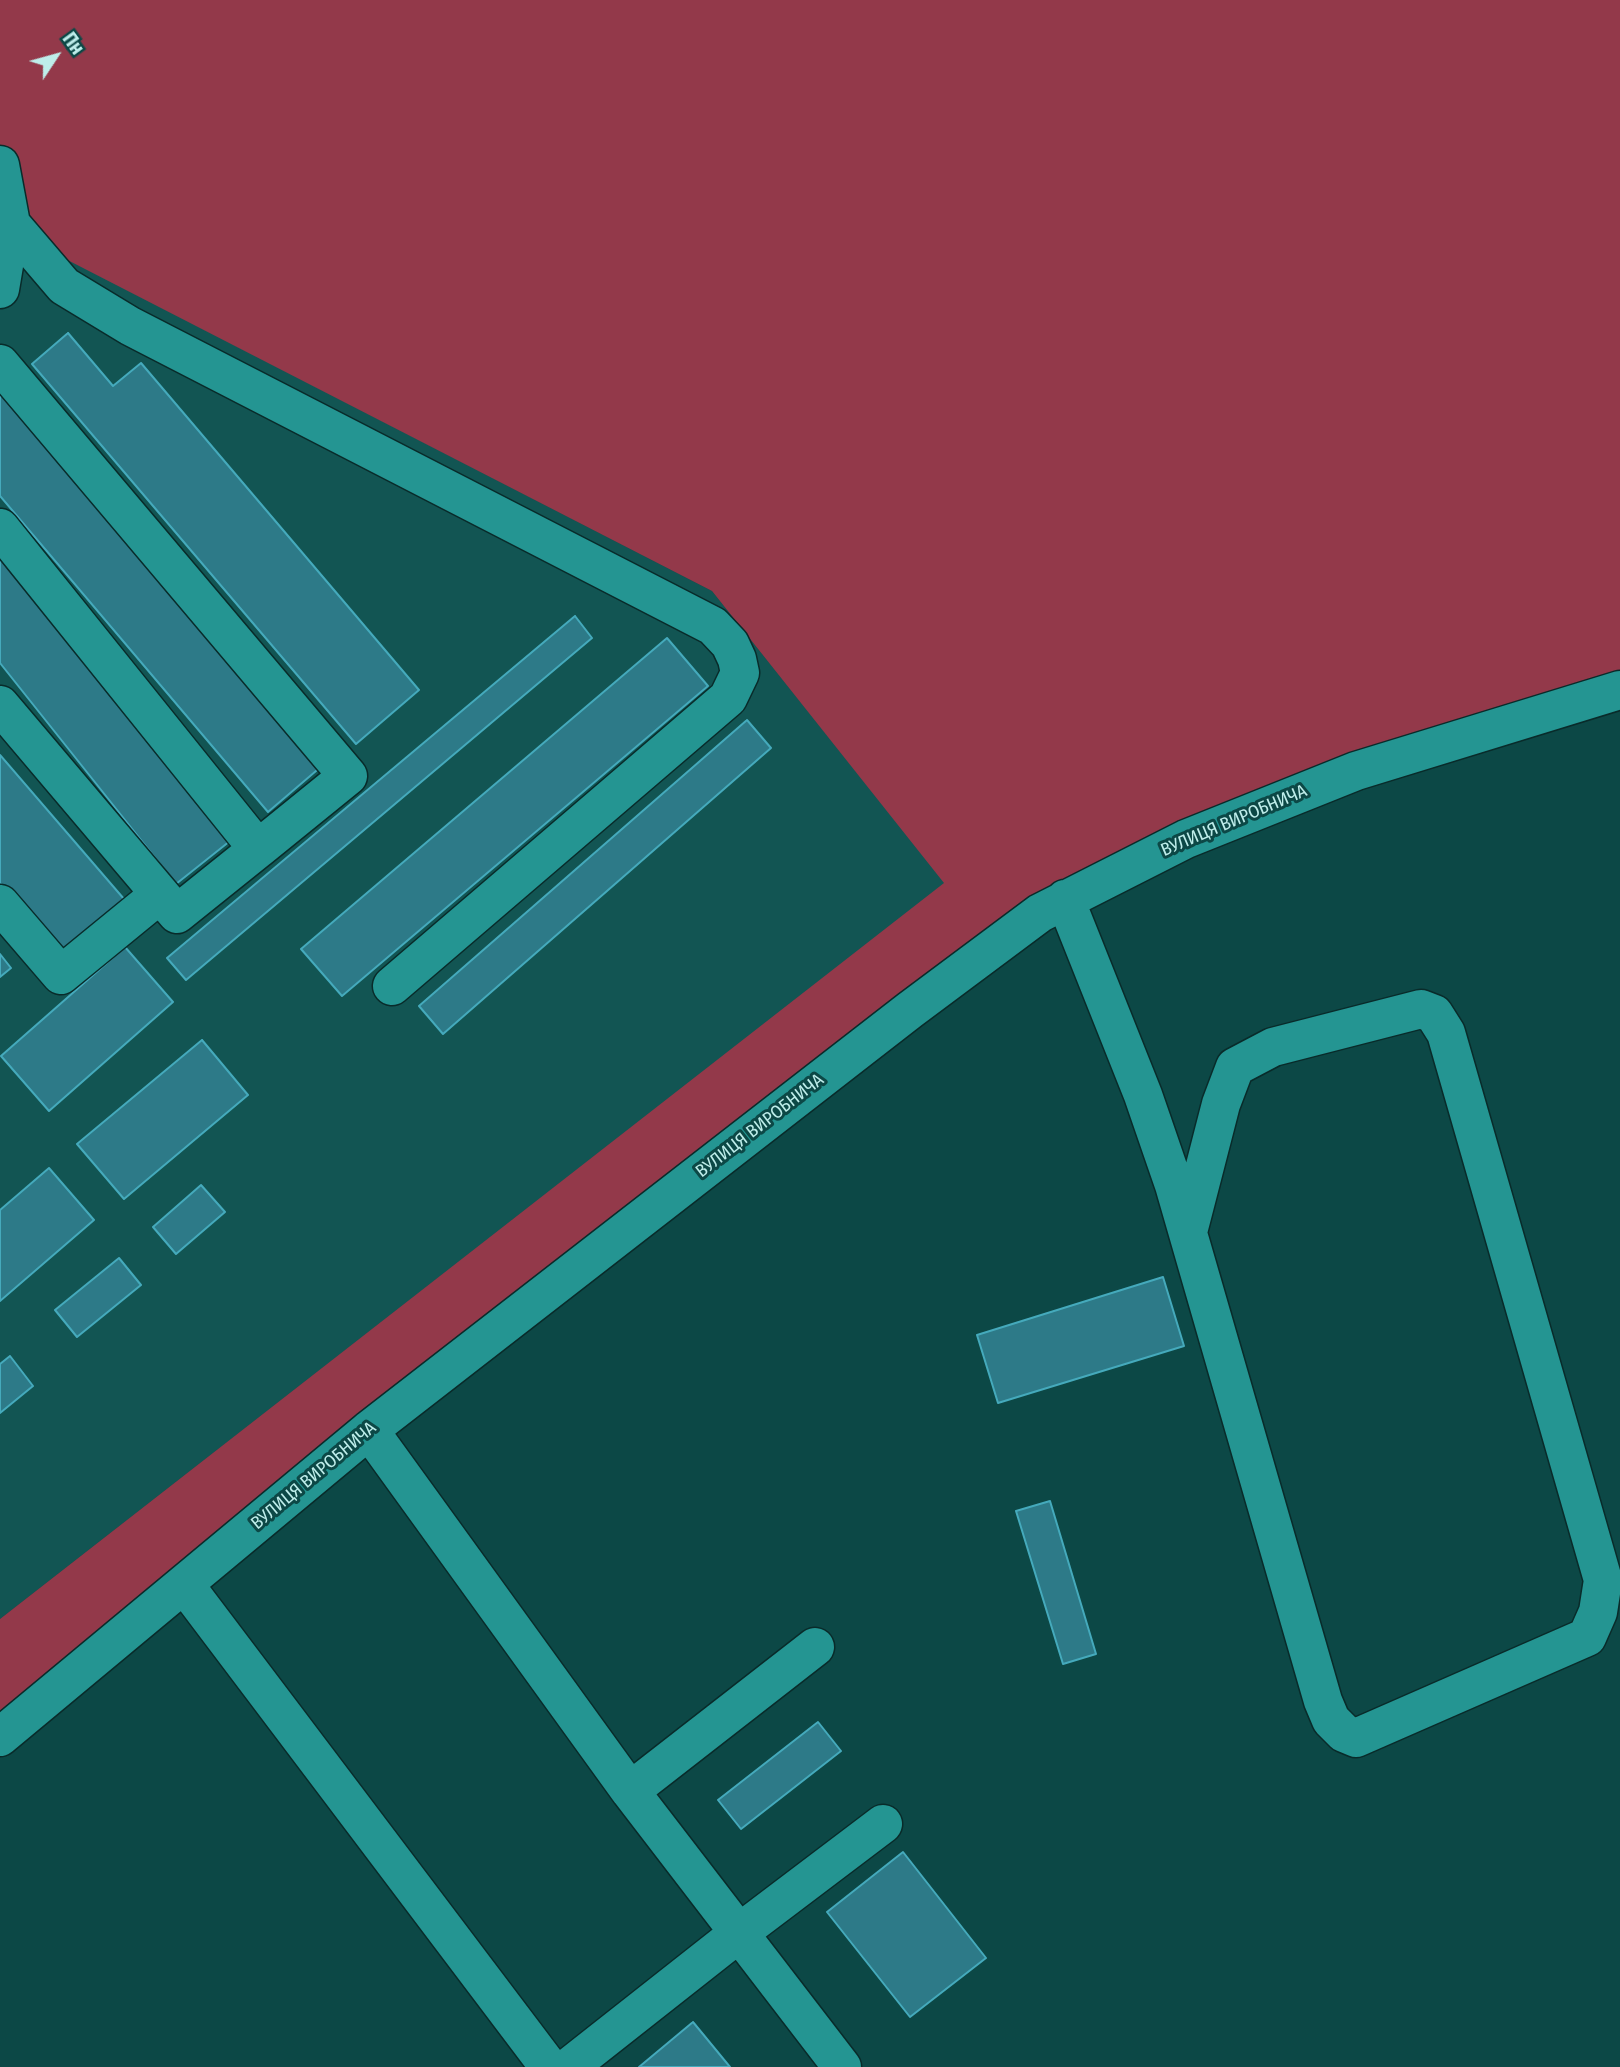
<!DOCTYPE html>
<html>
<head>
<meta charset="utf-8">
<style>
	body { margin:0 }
	#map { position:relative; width:1620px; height:2067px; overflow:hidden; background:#0c4846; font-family:"Fira Sans Condensed",sans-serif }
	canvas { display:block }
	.north { position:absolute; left:21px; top:21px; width:70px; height:70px; -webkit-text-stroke:5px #0c4846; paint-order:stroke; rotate:54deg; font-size:19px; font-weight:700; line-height:28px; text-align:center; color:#beedea }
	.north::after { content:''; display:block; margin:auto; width:24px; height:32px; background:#beedea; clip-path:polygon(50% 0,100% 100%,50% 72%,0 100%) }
</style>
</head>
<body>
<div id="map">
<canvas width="1620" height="2067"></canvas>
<div class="north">Пн</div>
</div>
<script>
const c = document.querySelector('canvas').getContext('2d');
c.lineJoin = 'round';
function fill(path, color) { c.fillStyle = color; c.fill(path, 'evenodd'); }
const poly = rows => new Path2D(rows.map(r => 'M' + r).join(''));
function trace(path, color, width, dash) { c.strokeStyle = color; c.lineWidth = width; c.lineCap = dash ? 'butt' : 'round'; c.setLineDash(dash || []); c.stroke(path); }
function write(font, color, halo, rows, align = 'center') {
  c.font = font + ' "Fira Sans Condensed",sans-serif'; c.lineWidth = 6; c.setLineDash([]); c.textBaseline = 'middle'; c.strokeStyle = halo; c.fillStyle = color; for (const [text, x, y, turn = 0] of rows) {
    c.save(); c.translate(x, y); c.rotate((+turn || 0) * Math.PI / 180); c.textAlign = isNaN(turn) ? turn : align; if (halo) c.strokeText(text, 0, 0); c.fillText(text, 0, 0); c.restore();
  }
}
fill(poly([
	[48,249,712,591,945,883,0,1619,0,281]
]), '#125553');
fill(poly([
	[0,0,1620,0,1620,690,1065,899,0,1737,0,1619,944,883,712,591,48,250,0,281]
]), '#93394a');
const building = poly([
	[68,333,113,386,141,363,419,690,356,744,32,364,68,333],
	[0,385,323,765,268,812,0,496,0,385],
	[0,552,230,841,176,884,0,663,0,552],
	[575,616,592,638,186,980,167,958,575,616],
	[667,638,708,686,342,996,301,949,667,638],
	[747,720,771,748,443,1034,419,1006,747,720],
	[0,755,124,899,61,954,0,883,0,755],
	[125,947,173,1002,49,1111,1,1056,125,947],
	[0,954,11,968,0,977,0,954],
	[202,1040,248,1095,124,1199,77,1144,202,1040],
	[49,1168,94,1220,0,1301,0,1210,49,1168],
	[201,1185,225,1212,176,1254,153,1227,201,1185],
	[119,1258,141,1285,77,1337,55,1310,119,1258],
	[1163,1277,1184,1346,998,1403,977,1335,1163,1277],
	[10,1356,33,1386,0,1413,0,1364,10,1356],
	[1050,1501,1096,1654,1063,1664,1016,1511,1050,1501],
	[818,1722,841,1751,741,1829,718,1800,818,1722],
	[903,1852,986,1958,910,2017,827,1912,903,1852],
	[693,2022,730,2067,639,2067,693,2022]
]);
fill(building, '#2d7a88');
trace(building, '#45aabc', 2);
const minor = poly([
	[0,165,11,224,0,289],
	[11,224,64,286,130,326,713,626,730,644,737,659,740,673,728,698,392,986],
	[0,364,348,776,258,849,0,528],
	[0,705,177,914,258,849],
	[1065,899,1143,1095,1174,1185,1323,1701,1331,1720,1344,1733,1356,1738,1587,1637,1598,1612,1603,1580,1446,1033,1434,1014,1421,1009,1273,1047,1235,1067,1221,1104,1188,1232],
	[0,904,61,975,160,894],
	[369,1430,630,1791,842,2067],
	[184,1584,549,2067],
	[0,1737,369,1430,910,1010,1040,913,1186,839,1356,771,1620,690],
	[630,1791,815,1647],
	[569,2067,739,1933,883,1824]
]);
trace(minor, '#092b2a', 41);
trace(minor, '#249592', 38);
write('18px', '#beedea', '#0c4846', [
	["ВУЛИЦЯ ВИРОБНИЧА",1234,821,-23],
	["ВУЛИЦЯ ВИРОБНИЧА",760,1126,-38],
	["ВУЛИЦЯ ВИРОБНИЧА",314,1476,-40]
]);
</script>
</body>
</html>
